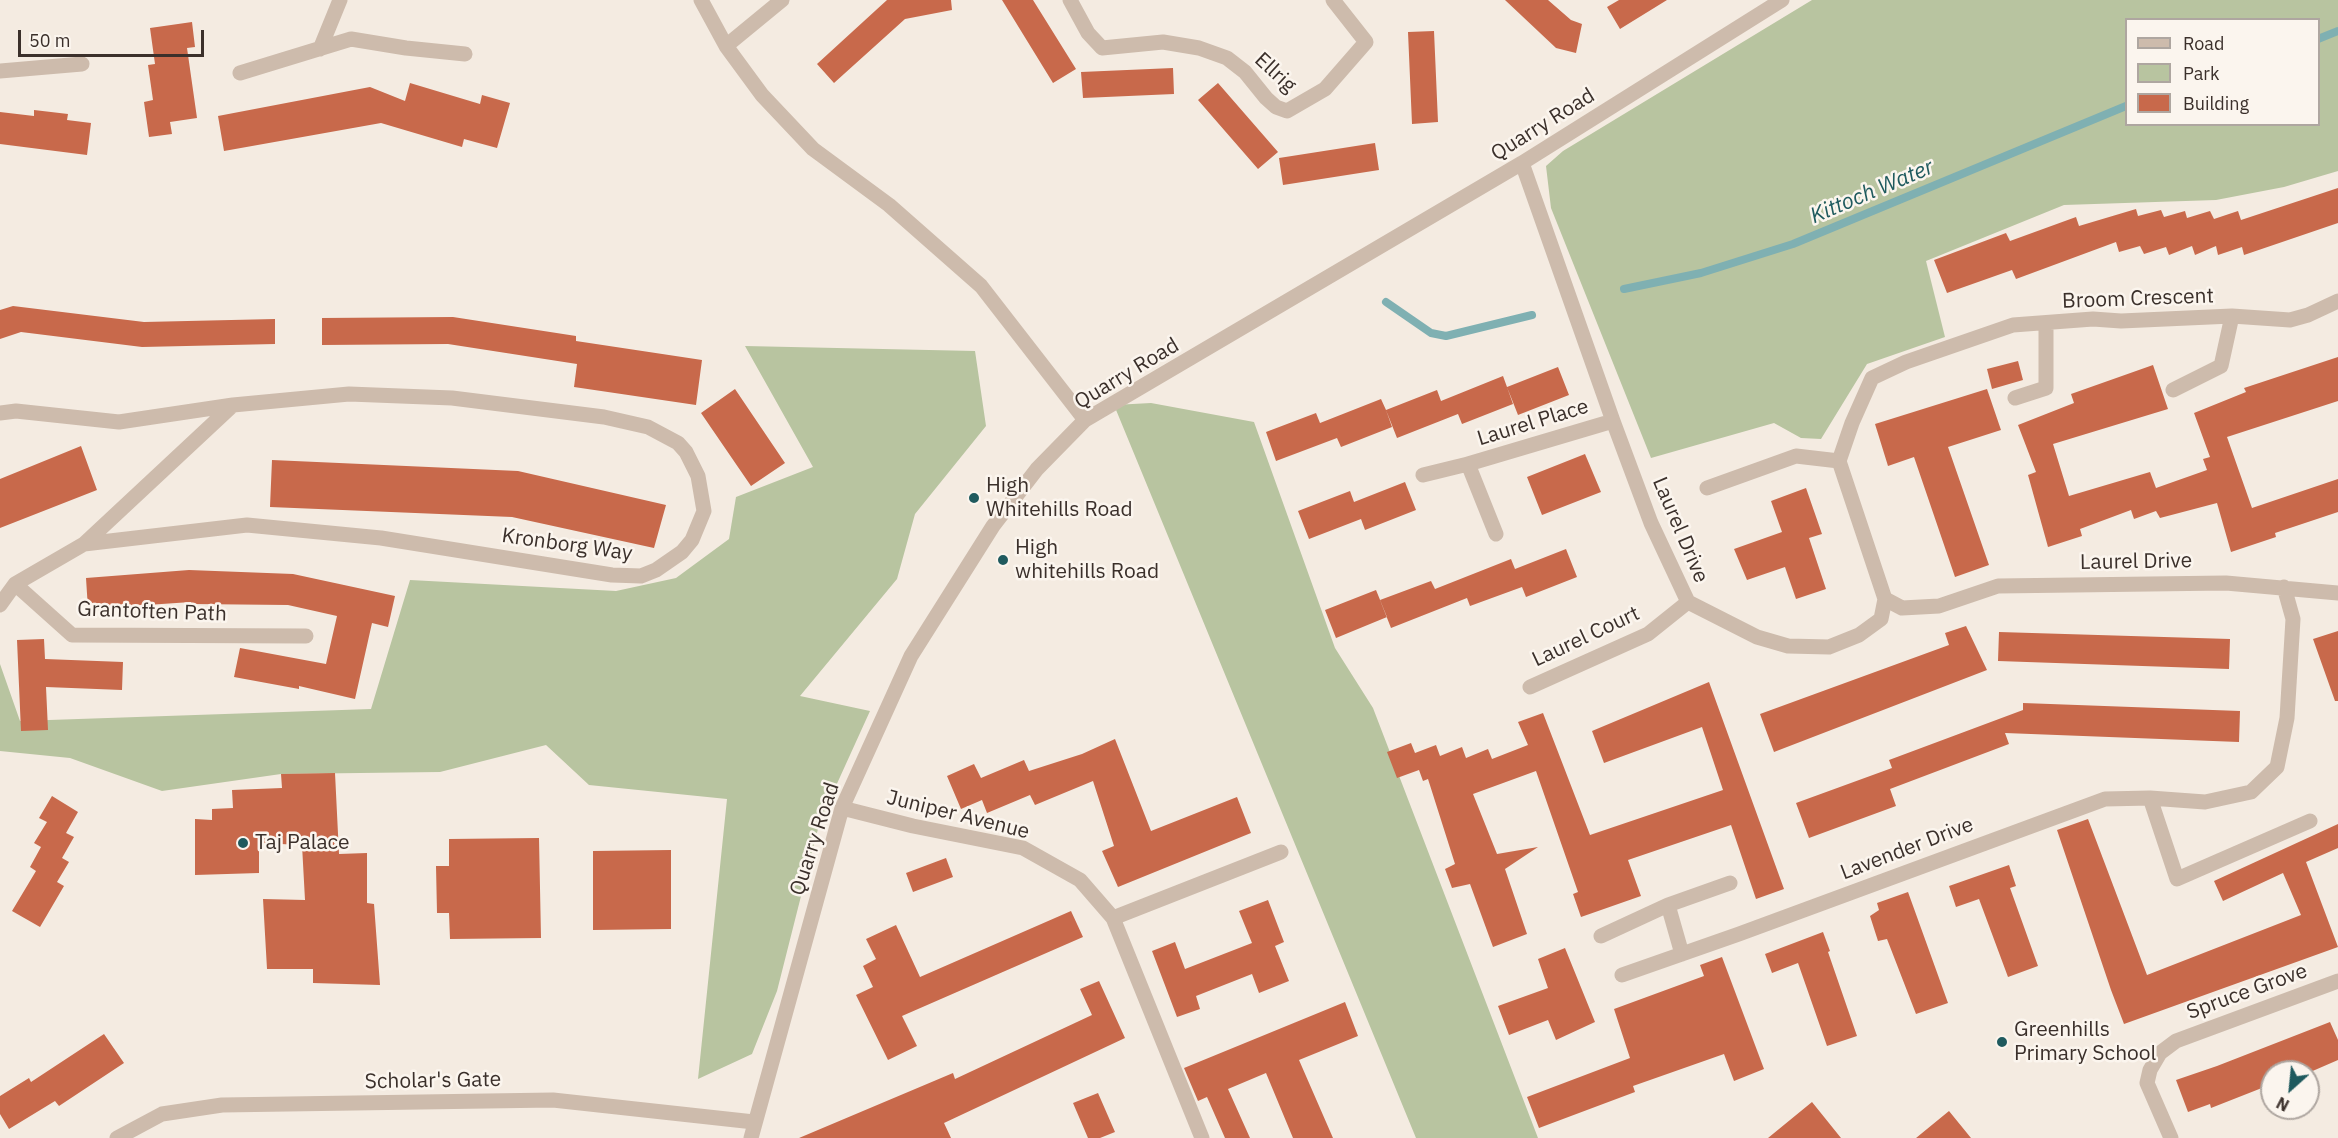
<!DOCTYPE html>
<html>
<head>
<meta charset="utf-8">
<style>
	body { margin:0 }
	#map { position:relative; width:2338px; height:1138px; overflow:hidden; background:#f4ebe1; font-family:"IBM Plex Sans",sans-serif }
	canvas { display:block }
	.legend { position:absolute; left:2125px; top:18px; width:195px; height:108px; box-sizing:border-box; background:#fbf5ee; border:2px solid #aea6a0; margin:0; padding:8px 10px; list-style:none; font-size:18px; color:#3b302b }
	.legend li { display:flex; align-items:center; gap:12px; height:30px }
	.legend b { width:30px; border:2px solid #aea6a0 }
	.north { position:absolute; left:2260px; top:1060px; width:60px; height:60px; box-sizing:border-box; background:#fbf5ee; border:2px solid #aea6a0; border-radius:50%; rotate:207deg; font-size:16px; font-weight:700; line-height:24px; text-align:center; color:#3b302b }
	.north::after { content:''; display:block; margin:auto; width:21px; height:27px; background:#1f5a5e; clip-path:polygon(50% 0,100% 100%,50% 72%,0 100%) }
	.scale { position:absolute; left:18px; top:30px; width:186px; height:27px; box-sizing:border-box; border:3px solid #3b302b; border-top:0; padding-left:8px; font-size:18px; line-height:21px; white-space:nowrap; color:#3b302b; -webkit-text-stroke:4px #fbf5ee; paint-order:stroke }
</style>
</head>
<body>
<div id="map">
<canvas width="2338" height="1138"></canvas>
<ul class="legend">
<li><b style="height:8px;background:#cdbbac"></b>Road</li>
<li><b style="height:16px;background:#b8c4a0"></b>Park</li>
<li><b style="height:16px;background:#c8694b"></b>Building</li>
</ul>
<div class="north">N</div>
<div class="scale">50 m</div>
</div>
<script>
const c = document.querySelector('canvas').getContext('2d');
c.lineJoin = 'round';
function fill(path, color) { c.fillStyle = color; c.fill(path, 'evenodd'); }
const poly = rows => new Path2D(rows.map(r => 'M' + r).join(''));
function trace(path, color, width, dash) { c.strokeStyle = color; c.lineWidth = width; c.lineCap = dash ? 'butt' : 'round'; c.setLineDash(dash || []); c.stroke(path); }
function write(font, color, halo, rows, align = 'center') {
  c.font = font + ' "IBM Plex Sans",sans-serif'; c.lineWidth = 5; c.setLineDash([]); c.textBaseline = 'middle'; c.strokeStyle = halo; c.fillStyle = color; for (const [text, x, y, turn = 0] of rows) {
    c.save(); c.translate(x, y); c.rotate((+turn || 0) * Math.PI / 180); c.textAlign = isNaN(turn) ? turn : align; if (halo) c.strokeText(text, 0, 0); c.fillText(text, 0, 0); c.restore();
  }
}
fill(poly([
	[1812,0,2338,0,2338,171,2284,187,2216,200,2064,205,1926,261,1945,337,1867,364,1821,439,1801,438,1774,423,1651,458,1551,208,1546,166,1563,151],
	[2126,20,2318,20,2318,124,2126,124],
	[745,346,975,351,986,426,915,514,897,579,800,696,870,711,820,821,777,991,752,1054,698,1079,727,799,589,785,546,745,440,772,281,774,162,791,70,758,0,751,0,664,20,721,371,709,410,580,616,591,676,578,729,539,736,497,813,467],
	[1151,403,1254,422,1335,648,1373,708,1538,1138,1416,1138,1114,405]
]), '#b8c4a0');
trace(poly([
	[2318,39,2338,31],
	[1624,289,1701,273,1793,244,2126,106],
	[1386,302,1431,333,1446,336,1532,315]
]), '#7fb0b2', 8);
fill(poly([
	[887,0,951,0,952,10,905,19,834,83,817,64],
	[1002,0,1033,0,1076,69,1053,83],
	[1505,0,1548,0,1571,20,1582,24,1576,53,1556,48],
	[1619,0,1667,0,1620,29,1607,7],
	[192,22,195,47,187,48,197,118,170,122,172,134,149,137,144,102,153,100,148,65,155,64,150,28],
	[1434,31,1438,122,1412,124,1408,32],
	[1173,68,1174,94,1083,98,1081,72],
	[410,83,480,104,482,95,510,103,497,148,464,139,462,147,381,123,224,151,218,116,370,87,405,101],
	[1218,83,1278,152,1258,169,1198,100],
	[34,110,68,114,67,120,91,123,87,155,0,144,0,112,34,116],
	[1375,143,1379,170,1283,185,1279,158],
	[2338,188,2338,223,2244,255,2242,247,2218,255,2216,246,2195,255,2192,246,2169,255,2166,247,2144,254,2140,246,2119,252,2116,242,2016,279,2012,270,1947,293,1934,260,2006,233,2010,241,2076,217,2079,226,2136,209,2138,216,2161,210,2164,217,2185,211,2187,218,2210,211,2214,219,2238,211,2241,220],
	[13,306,144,322,275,319,275,344,142,347,21,332,0,339,0,310],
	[453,317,576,336,576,341,702,360,696,405,574,387,577,364,448,344,322,345,322,318],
	[2338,357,2338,401,2227,437,2252,508,2338,479,2338,512,2275,533,2276,537,2231,552,2217,503,2160,518,2156,511,2134,519,2131,510,2080,529,2082,536,2048,547,2028,475,2036,472,2018,425,2074,403,2071,394,2153,365,2168,409,2053,444,2069,496,2150,472,2156,488,2207,470,2203,459,2210,457,2194,413,2246,392,2244,388],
	[2018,361,2023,380,1992,389,1987,369],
	[1558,367,1569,395,1518,415,1507,387,1513,404,1462,424,1458,414,1397,438,1386,410,1392,427,1341,447,1337,438,1276,461,1266,432,1316,413,1320,423,1381,399,1386,410,1437,390,1441,401,1503,376,1507,387],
	[735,389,785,463,751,486,701,413],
	[1987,389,2001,430,1948,447,1989,565,1955,577,1914,457,1888,466,1875,424],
	[81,446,97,490,0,528,0,479],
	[1585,454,1601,492,1542,515,1527,477],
	[272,460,518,471,666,505,654,548,512,517,270,507],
	[1405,482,1416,510,1365,530,1361,519,1309,539,1298,511,1350,491,1354,502],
	[1806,488,1822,534,1809,538,1826,589,1796,599,1785,567,1747,580,1734,549,1782,532,1771,501],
	[1566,549,1577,577,1526,597,1522,587,1470,606,1467,598,1391,628,1380,600,1431,581,1435,589,1511,559,1515,569],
	[189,570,293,574,395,596,388,627,372,623,355,699,299,686,299,689,234,677,240,648,326,664,337,616,288,605,191,604,191,602,88,609,86,578],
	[1376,590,1387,617,1336,638,1325,610],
	[1966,626,1987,670,1774,752,1760,714,1949,645,1945,633],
	[2338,631,2338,701,2335,701,2313,639],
	[1999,632,2230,639,2229,669,1998,661],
	[44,639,45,659,123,662,122,690,46,687,48,730,21,731,17,640],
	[1709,682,1784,889,1756,899,1731,825,1628,860,1641,896,1581,917,1573,894,1578,892,1536,771,1473,794,1497,854,1538,847,1505,869,1527,934,1493,947,1470,884,1452,888,1445,869,1455,864,1428,779,1423,781,1419,770,1397,778,1387,752,1411,743,1415,753,1436,745,1440,756,1462,747,1466,758,1488,749,1492,759,1528,745,1518,722,1543,713,1590,835,1723,790,1702,727,1604,763,1592,731],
	[2023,703,2240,711,2239,742,2005,733,2009,744,1890,789,1896,806,1809,838,1796,803,1892,768,1889,760,2023,710],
	[1115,739,1151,831,1237,797,1251,833,1118,887,1102,851,1114,846,1093,781,1035,805,1030,795,987,813,982,800,961,809,947,776,974,764,981,778,1024,760,1029,771,1082,754],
	[335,773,339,854,367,853,367,903,374,904,380,985,313,983,313,969,267,969,263,899,305,900,302,845,259,843,259,873,195,875,195,819,212,820,212,809,233,808,232,790,282,788,281,774],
	[52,796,78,812,66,833,74,837,62,858,69,862,57,882,64,886,40,927,12,911,36,871,30,867,41,847,34,843,47,822,39,818],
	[2088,819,2147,975,2301,915,2283,873,2223,901,2214,881,2338,824,2338,848,2306,862,2338,947,2124,1024,2111,990,2057,830],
	[539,838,541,938,450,939,449,913,437,913,436,866,449,866,449,839],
	[671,850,671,929,593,930,593,851],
	[946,858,953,877,913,892,906,873],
	[2009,865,2016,886,2010,888,2038,966,2008,977,1979,899,1956,907,1949,886],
	[1908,892,1948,1003,1916,1014,1887,939,1878,941,1870,916,1879,910,1877,903],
	[1268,900,1284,942,1275,946,1289,981,1259,993,1252,974,1196,996,1200,1009,1177,1017,1152,951,1175,942,1185,969,1252,943,1239,911],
	[1071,911,1083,937,902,1016,917,1046,888,1060,856,995,873,987,863,966,876,959,866,939,896,925,920,977],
	[1823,932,1830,951,1828,952,1857,1036,1827,1046,1798,963,1772,973,1765,954],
	[1565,948,1595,1022,1556,1040,1548,1020,1509,1035,1498,1006,1548,988,1538,959],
	[1722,957,1764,1069,1734,1081,1724,1054,1633,1086,1635,1092,1539,1128,1527,1097,1630,1058,1614,1009,1704,976,1700,965],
	[1099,981,1125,1038,944,1123,951,1138,799,1138,953,1073,955,1079,1092,1015,1080,989],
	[1345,1002,1358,1036,1299,1060,1333,1138,1293,1138,1266,1073,1228,1089,1250,1138,1225,1138,1207,1097,1198,1101,1184,1068],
	[2330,1022,2338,1040,2338,1060,2308,1073,2308,1070,2302,1072,2272,1072,2272,1084,2211,1108,2210,1104,2188,1112,2176,1080,2217,1066],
	[104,1034,124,1063,59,1106,55,1101,9,1129,0,1114,0,1096,29,1078,31,1082],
	[1098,1093,1115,1132,1100,1138,1088,1138,1073,1103],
	[1812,1102,1841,1138,1768,1138],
	[1949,1111,1971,1138,1916,1138]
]), '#c8694b');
trace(poly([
	[701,0,726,46,762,95,813,149,889,205,981,286,1085,420],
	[1070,0,1088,33,1102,48,1163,42,1199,48,1227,58,1245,72,1266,98,1276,107,1287,111,1325,89,1366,42,1333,0],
	[726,46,782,0],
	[320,49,340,0],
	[0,71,82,64],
	[240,73,351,39,406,48,465,54],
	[1522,163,1613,421,1651,523,1688,602,1757,637,1788,646,1829,647,1859,635,1881,619,1885,599,1902,608,1939,606,1998,586,2226,583,2338,593],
	[2173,390,2221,366,2232,316],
	[2015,398,2046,388,2046,323],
	[0,413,16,411,119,422,233,405,349,394,452,398,604,417,648,427,678,443,686,452,698,476,704,511,692,540,682,552,656,570,641,576,612,575,381,538,247,525,84,544,15,584,0,605],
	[1423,475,1468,464],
	[1707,488,1796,456,1839,461],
	[1496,534,1468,464,1613,421],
	[84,544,233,405],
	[15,584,72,635,306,636],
	[1885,599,1839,461,1852,423,1872,378,1906,362,2013,325,2093,319,2121,321,2232,316,2290,320,2308,315,2338,301],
	[1530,687,1648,634,1688,602],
	[2150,798,2177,879,2310,821],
	[842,808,913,826,1023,848,1080,880,1113,918],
	[1601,936,1668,905],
	[1682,954,1668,905,1730,883],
	[1622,975,1739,934,2105,799,2150,798,2205,802,2251,792,2277,767,2287,718,2293,619,2284,587],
	[117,1138,162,1114,222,1105,553,1100,754,1122],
	[751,1138,842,808,911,656,993,526,1037,469,1085,420,1522,163,1782,0],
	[1202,1138,1113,918,1281,852],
	[2171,1138,2147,1083,2150,1070,2160,1053,2176,1041,2338,981]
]), '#cdbbac', 15);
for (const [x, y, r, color] of [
	[974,498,6,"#1f5a5e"],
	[1003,560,6,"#1f5a5e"],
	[243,843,6,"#1f5a5e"],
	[2002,1042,6,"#1f5a5e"]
]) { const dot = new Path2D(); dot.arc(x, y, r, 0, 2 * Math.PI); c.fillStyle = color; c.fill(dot); trace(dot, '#fbf5ee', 2); }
write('21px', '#3b302b', '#fbf5ee', [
	["Ellrig",1275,73,43],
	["Quarry Road",1543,125,-32],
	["Broom Crescent",2138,299,-2],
	["Quarry Road",1127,374,-31],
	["Laurel Place",1533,423,-17],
	["Laurel Drive",1680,530,67],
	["Kronborg Way",567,545,8],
	["Laurel Drive",2136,562,-1],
	["Grantoften Path",152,612,2],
	["Laurel Court",1586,637,-25],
	["Juniper Avenue",958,815,14],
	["Quarry Road",815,839,-72],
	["Lavender Drive",1907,849,-21],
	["Spruce Grove",2247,992,-20],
	["Scholar's Gate",433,1081,-1]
]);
write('21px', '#3b302b', '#fbf5ee', [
	["High",986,486],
	["Whitehills Road",986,510],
	["High",1015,548],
	["whitehills Road",1015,572],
	["Taj Palace",255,843],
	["Greenhills",2014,1030],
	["Primary School",2014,1054]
], 'left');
write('italic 22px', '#1f5a5e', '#fbf5ee', [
	["Kittoch Water",1872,192,-23]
]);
</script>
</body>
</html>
